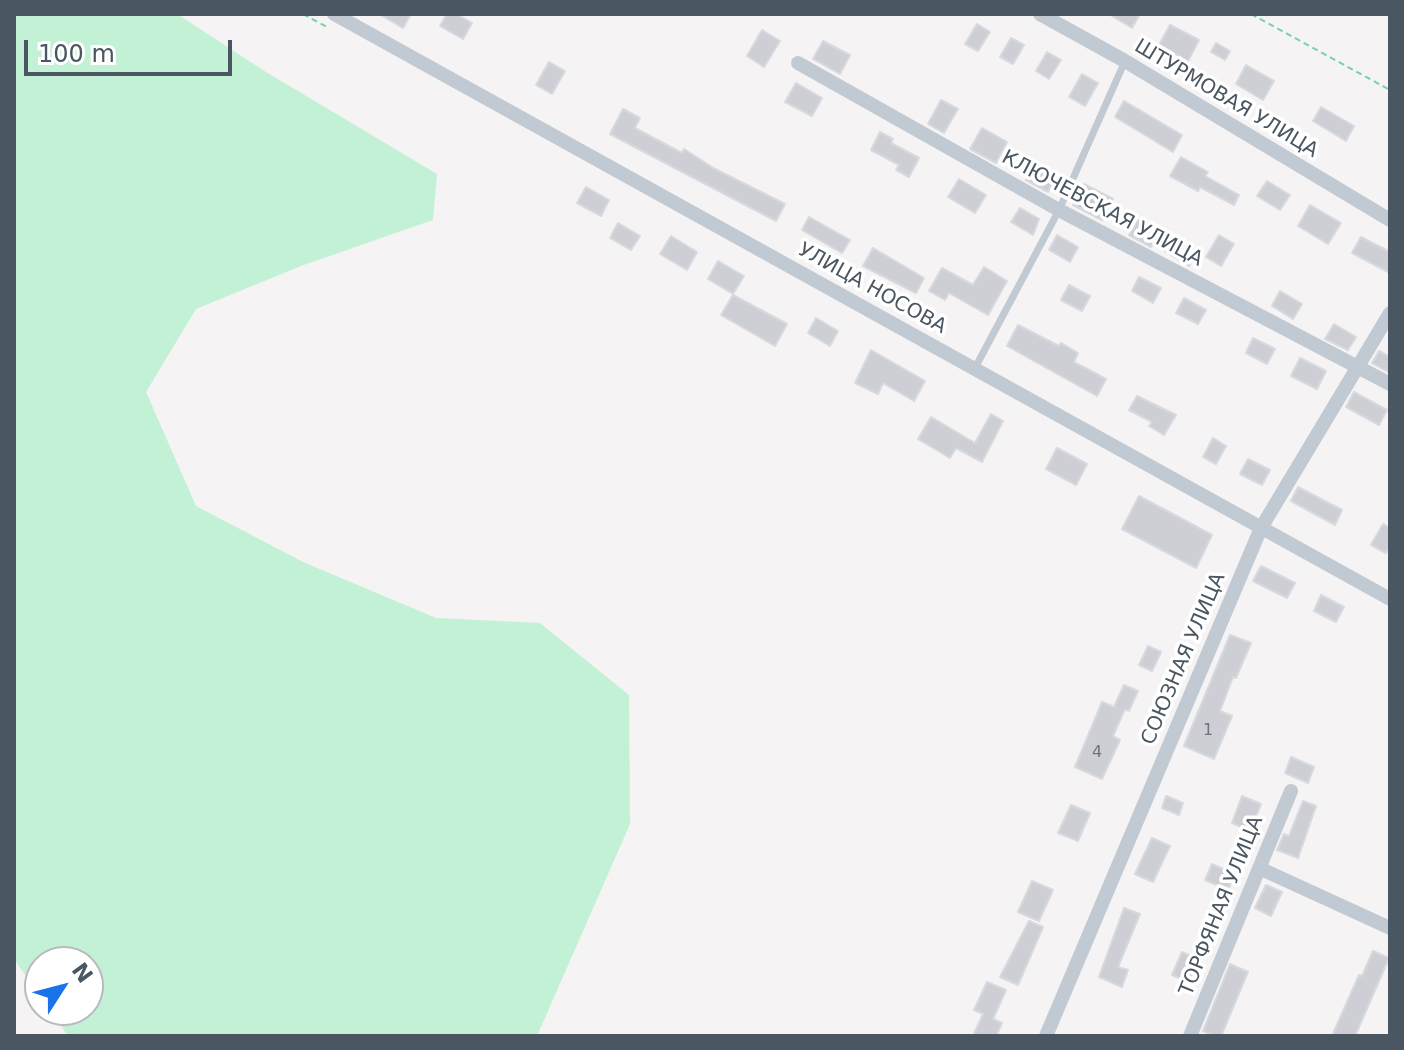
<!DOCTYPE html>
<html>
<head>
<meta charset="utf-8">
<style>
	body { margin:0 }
	#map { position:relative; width:1404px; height:1050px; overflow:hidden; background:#f5f3f3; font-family:"DejaVu Sans",sans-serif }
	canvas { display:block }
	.frame { position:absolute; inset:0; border:16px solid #4a5661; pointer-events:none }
	.north { position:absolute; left:24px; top:946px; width:80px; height:80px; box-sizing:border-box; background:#fff; border:2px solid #b7bbc0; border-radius:50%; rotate:54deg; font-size:22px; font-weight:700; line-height:32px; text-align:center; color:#4a5661 }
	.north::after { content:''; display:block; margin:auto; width:28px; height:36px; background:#1a73e8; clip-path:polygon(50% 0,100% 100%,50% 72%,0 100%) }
	.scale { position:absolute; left:24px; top:40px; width:208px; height:36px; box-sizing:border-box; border:4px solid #4a5661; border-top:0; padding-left:10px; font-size:24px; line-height:28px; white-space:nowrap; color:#4a5661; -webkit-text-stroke:6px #fff; paint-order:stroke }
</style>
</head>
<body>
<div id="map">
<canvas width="1404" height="1050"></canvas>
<div class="frame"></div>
<div class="north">N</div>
<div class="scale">100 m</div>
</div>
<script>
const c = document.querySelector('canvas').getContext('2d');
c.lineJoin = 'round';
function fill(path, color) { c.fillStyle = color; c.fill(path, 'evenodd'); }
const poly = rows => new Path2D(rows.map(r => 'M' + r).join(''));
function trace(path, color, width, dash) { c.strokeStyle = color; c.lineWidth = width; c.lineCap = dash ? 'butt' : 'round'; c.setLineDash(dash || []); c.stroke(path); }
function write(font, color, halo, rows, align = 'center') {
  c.font = font + ' "DejaVu Sans",sans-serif'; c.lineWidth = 7; c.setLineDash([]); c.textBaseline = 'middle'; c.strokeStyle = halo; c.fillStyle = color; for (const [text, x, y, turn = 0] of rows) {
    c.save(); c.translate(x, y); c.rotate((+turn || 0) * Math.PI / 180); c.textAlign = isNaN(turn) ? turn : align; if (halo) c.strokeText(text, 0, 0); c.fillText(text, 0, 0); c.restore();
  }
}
fill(poly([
	[14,14,177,14,266,72,437,174,433,220,301,266,196,309,146,392,196,506,303,562,436,618,540,623,629,695,630,824,537,1036,68,1036,50,1010,88,1010,88,962,40,962,40,996,14,959]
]), '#c3f1d5');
const building = poly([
	[379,14,411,14,403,28,379,14],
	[447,14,456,14,472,23,463,39,440,26,447,14],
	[1109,14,1140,14,1132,28,1109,14],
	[977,24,990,32,978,51,965,44,977,24],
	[1170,25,1199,40,1188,61,1159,45,1170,25],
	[762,30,780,41,764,67,747,56,762,30],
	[1011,38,1024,45,1013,64,1000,57,1011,38],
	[823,41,850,55,840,74,813,59,823,41],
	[1216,43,1230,51,1225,60,1211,52,1216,43],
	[1047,52,1061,60,1049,79,1036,71,1047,52],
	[549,62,565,71,552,94,536,85,549,62],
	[1246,65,1274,81,1263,100,1236,84,1246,65],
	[1082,74,1098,83,1085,106,1069,97,1082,74],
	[796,83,822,98,812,116,785,102,796,83],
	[941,100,958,109,944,133,928,124,941,100],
	[1124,101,1182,135,1173,152,1115,117,1124,101],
	[1321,107,1354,126,1346,141,1313,121,1321,107],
	[623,109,640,118,635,128,682,153,684,149,715,169,785,204,776,221,610,134,623,109],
	[982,128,1007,142,996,163,970,149,982,128],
	[880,132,893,139,891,143,919,158,909,177,896,170,899,165,871,150,880,132],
	[1181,157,1208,172,1205,176,1239,195,1234,205,1200,187,1198,191,1170,176,1181,157],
	[1033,167,1055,180,1048,192,1026,180,1033,167],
	[959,179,986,195,975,213,948,197,959,179],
	[1267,181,1290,195,1280,210,1257,196,1267,181],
	[1084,184,1113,199,1102,220,1073,205,1084,184],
	[586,187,609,200,601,216,577,203,586,187],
	[1310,205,1341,223,1328,244,1298,226,1310,205],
	[1020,208,1039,219,1033,235,1011,222,1020,208],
	[809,217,850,240,842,253,802,230,809,217],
	[1138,220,1174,242,1176,238,1198,251,1189,266,1153,244,1151,247,1129,235,1138,220],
	[618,223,640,236,631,250,610,238,618,223],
	[1057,235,1078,247,1070,262,1049,250,1057,235],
	[1219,235,1234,244,1221,266,1206,257,1219,235],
	[671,236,697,252,687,270,660,254,671,236],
	[1361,237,1390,252,1390,273,1352,253,1361,237],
	[873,248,924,278,916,293,863,266,873,248],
	[718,261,744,276,733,294,708,279,718,261],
	[984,267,1007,281,988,315,949,293,945,300,929,291,942,268,973,285,984,267],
	[1139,277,1161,288,1153,303,1132,291,1139,277],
	[1069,285,1090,296,1082,311,1061,300,1069,285],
	[1280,291,1302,304,1293,319,1272,306,1280,291],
	[733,295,787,324,775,346,721,315,733,295],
	[1184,298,1206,310,1198,324,1176,313,1184,298],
	[816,318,838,331,830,346,808,333,816,318],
	[1334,324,1356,337,1348,350,1325,339,1334,324],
	[1018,325,1059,346,1061,343,1078,353,1074,362,1106,379,1097,396,1007,346,1018,325],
	[1253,338,1275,349,1267,364,1246,353,1253,338],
	[871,350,925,381,914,401,883,383,878,394,855,383,871,350],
	[1379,351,1390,357,1390,373,1372,363,1379,351],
	[1300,358,1326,371,1317,389,1291,376,1300,358],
	[1354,392,1387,410,1379,425,1346,407,1354,392],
	[1137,396,1176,415,1164,435,1149,426,1152,422,1129,410,1137,396],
	[991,414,1003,421,982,462,956,448,950,458,918,439,931,417,975,443,991,414],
	[1213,438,1226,446,1216,464,1203,457,1213,438],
	[1057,448,1087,464,1076,485,1046,469,1057,448],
	[1248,459,1270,470,1262,485,1240,474,1248,459],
	[1298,487,1342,510,1335,525,1291,501,1298,487],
	[1139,496,1212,535,1196,568,1122,529,1139,496],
	[1383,524,1390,528,1390,546,1386,553,1371,545,1383,524],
	[1261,566,1295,583,1287,598,1253,581,1261,566],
	[1321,595,1344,607,1336,622,1314,611,1321,595],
	[1230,635,1251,643,1236,678,1233,677,1220,711,1232,716,1214,759,1184,746,1230,635],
	[1148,646,1161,652,1152,671,1139,665,1148,646],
	[1124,685,1138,691,1129,711,1125,709,1113,736,1120,740,1102,779,1075,767,1102,702,1114,707,1124,685],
	[1291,757,1314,767,1308,783,1285,773,1291,757],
	[1166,796,1183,803,1179,815,1162,808,1166,796],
	[1242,796,1261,804,1250,831,1232,823,1242,796],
	[1303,801,1316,806,1298,858,1277,850,1284,834,1289,836,1303,801],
	[1071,805,1090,813,1078,841,1058,833,1071,805],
	[1152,838,1170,846,1153,882,1135,874,1152,838],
	[1212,864,1235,874,1228,890,1205,880,1212,864],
	[1032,881,1053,890,1039,921,1018,912,1032,881],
	[1266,885,1282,892,1271,916,1255,908,1266,885],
	[1124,908,1140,914,1118,967,1128,970,1122,987,1099,977,1124,908],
	[1029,921,1043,927,1018,985,1000,977,1029,921],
	[1373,951,1389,958,1355,1036,1332,1036,1359,975,1362,976,1373,951],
	[1182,952,1198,959,1188,982,1172,975,1182,952],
	[1230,964,1248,972,1221,1036,1215,1036,1203,1031,1230,964],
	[987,982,1006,990,993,1019,1002,1023,996,1036,973,1036,983,1014,974,1010,987,982]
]);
fill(building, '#cdcfd5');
trace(building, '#d7d9de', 2);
trace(poly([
	[303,14,327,27],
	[1251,14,1390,90]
]), '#7ad0a6', 2, [6, 4]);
trace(poly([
	[975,368,1059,210,1125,61]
]), '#c1cad2', 7);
trace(poly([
	[334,14,1390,599],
	[1040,14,1125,61,1390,220],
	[798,63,1059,210,1390,384],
	[1259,868,1390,928],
	[1046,1036,1261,528,1390,313],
	[1190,1036,1291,791]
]), '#c1cad2', 14);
write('16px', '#6b747e', null, [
	["1",1208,731],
	["4",1097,753]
]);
write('20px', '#4a5661', '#fff', [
	["ШТУРМОВАЯ УЛИЦА",1226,99,31],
	["КЛЮЧЕВСКАЯ УЛИЦА",1102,209,28],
	["УЛИЦА НОСОВА",872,289,29],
	["СОЮЗНАЯ УЛИЦА",1184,659,-67],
	["ТОРФЯНАЯ УЛИЦА",1222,906,-68]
]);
</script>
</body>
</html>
